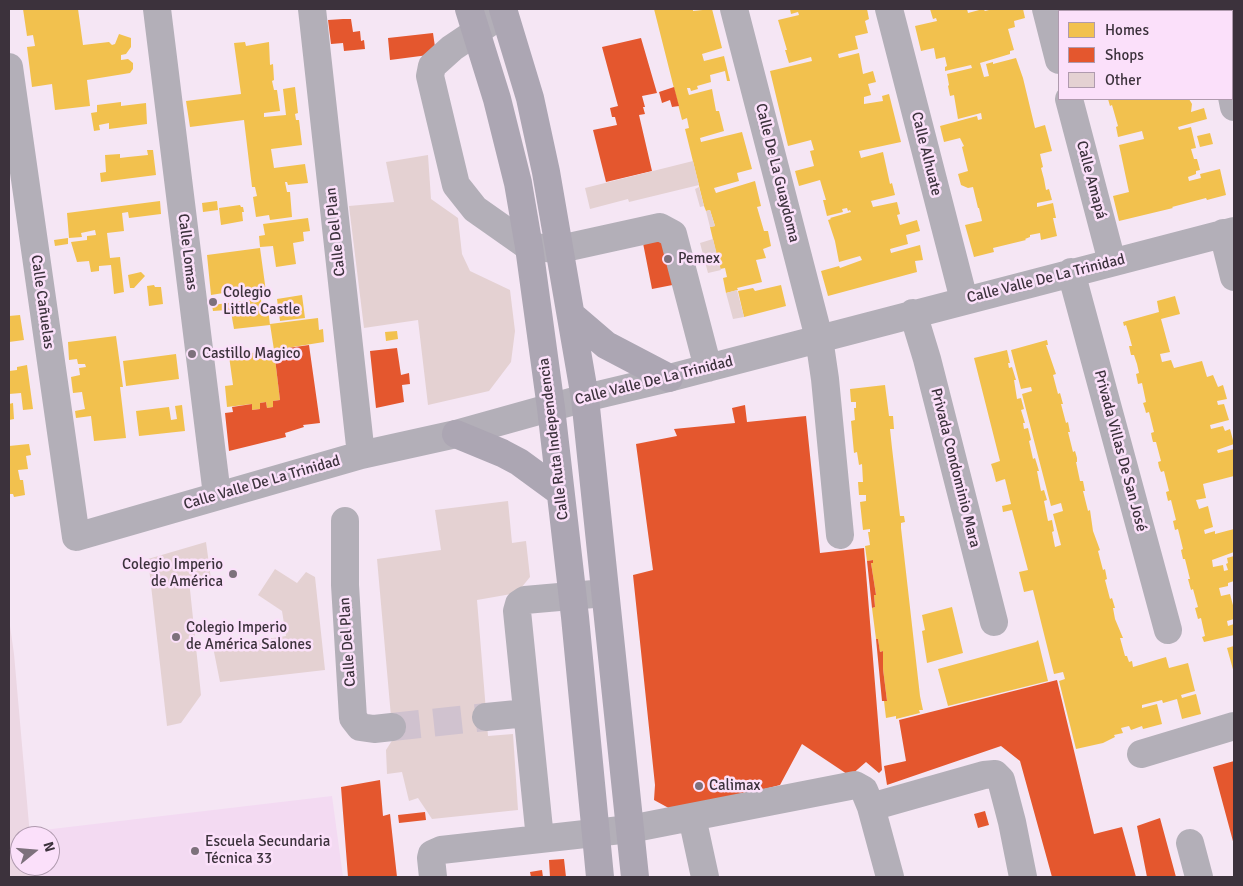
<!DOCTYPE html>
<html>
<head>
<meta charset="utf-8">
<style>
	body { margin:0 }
	#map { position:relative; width:1243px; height:886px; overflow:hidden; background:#f5e6f4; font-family:Signika,sans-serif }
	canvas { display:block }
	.frame { position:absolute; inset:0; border:10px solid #3c323c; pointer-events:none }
	.legend { position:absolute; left:1058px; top:10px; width:175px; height:90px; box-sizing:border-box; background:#fbe0fa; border:1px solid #af9aae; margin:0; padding:6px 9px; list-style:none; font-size:15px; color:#3c323c }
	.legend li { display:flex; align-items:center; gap:10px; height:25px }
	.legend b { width:25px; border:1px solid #af9aae }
	.north { position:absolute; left:10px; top:826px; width:50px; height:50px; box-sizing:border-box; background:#fbe0fa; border:1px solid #af9aae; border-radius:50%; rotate:73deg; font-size:14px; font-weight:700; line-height:20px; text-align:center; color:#3c323c }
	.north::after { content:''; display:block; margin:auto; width:18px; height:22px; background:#7d717c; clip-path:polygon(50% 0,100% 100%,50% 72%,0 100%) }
</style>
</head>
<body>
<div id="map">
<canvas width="1243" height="886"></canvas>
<div class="frame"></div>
<ul class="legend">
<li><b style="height:14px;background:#f2c14e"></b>Homes</li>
<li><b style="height:14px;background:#e4572e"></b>Shops</li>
<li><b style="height:14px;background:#e4d1d2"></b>Other</li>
</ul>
<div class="north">N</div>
</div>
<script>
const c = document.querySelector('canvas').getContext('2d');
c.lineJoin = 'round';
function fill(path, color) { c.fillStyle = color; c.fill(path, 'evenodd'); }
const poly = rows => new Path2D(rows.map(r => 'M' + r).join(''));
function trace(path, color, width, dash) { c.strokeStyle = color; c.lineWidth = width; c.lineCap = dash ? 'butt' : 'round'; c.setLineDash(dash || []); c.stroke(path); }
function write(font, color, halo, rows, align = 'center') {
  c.font = font + ' Signika,sans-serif'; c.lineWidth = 5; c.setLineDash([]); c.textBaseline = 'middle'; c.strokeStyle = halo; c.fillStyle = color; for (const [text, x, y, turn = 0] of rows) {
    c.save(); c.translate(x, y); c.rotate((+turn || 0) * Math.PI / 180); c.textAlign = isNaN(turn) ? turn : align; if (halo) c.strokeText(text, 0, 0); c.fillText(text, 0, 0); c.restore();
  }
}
fill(poly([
	[332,796,343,877,42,877,40,866,50,866,50,836,36,836,35,831]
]), '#f3daf2');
fill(poly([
	[9,619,14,654,30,836,20,836,20,866,33,866,34,877,9,877]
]), '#ecd7e3');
fill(poly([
	[23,9,78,9,83,45,109,42,112,45,115,44,119,34,131,38,131,47,126,54,121,55,121,60,128,59,133,63,133,69,130,73,87,80,90,106,55,110,52,84,32,87,27,47,35,46,33,35,27,36],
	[654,9,693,9,693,11,712,9,722,48,702,54,704,61,724,56,730,81,727,81,725,71,710,75,711,82,697,86,698,89,691,91,690,88,687,88,688,92,689,95,712,89,716,111,719,111,724,131,700,138,701,142,742,132,752,169,737,173,739,181,714,188,716,193,755,181,761,206,757,207,764,231,768,231,771,246,763,249,766,258,756,260,762,282,737,288,738,290,726,293,723,278,727,277,725,268,720,269,710,227,715,226,710,210,706,211,704,206,685,129,689,128,687,118,682,120],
	[790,9,867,9,869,19,865,21,868,33,855,36,858,49,838,54,839,58,859,53,863,74,873,71,876,82,868,84,871,95,864,97,864,104,883,101,882,96,889,94,901,142,859,151,861,158,883,152,890,184,892,183,895,195,871,201,873,207,897,202,900,214,897,215,900,225,917,220,920,231,906,235,908,244,890,249,891,253,920,245,923,260,915,261,917,272,828,296,821,271,839,266,840,268,862,260,860,256,839,262,835,241,828,220,831,219,830,218,851,212,850,210,848,211,847,208,842,209,843,212,827,216,823,200,826,200,820,180,799,186,795,171,814,166,810,151,814,150,811,140,788,146,770,71,812,61,811,57,789,63,785,50,787,50,778,20,799,15,798,12,791,14],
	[930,9,967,9,968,13,983,9,985,11,993,9,1023,9,1025,18,1014,21,1015,27,1008,29,1014,50,1010,51,1010,54,980,63,984,77,989,76,986,64,993,62,993,64,1016,58,1023,78,1035,128,1045,125,1052,151,1040,154,1043,167,1041,168,1044,179,1046,190,1049,189,1052,200,1037,203,1037,207,1053,203,1056,218,1053,218,1057,236,1041,240,1040,233,1030,235,1030,237,1025,239,1026,240,993,248,994,252,974,257,965,225,982,221,979,208,978,208,973,187,968,188,961,185,958,174,968,171,962,147,964,146,960,138,944,142,940,126,977,116,978,120,982,119,981,113,958,119,954,95,950,96,948,86,949,85,947,74,972,68,971,65,945,71,945,67,947,66,945,57,936,59,934,48,921,51,915,26,937,21,936,18,933,19],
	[1084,9,1165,9,1165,11,1085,11],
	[245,42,246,46,269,42,270,65,273,64,274,80,272,81,274,90,277,90,280,111,264,113,264,117,286,115,283,89,295,87,298,113,295,114,296,120,299,120,302,145,271,149,274,168,305,164,308,183,288,185,287,182,285,182,287,192,290,192,292,217,270,220,269,215,256,217,253,197,257,196,255,187,252,187,244,120,190,127,186,101,241,94,234,43],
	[1108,99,1189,99,1192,104,1191,112,1204,108,1207,119,1178,127,1179,130,1191,127,1196,148,1191,149,1194,159,1197,159,1200,170,1196,171,1196,174,1188,177,1189,181,1201,178,1200,174,1220,169,1226,195,1207,200,1206,198,1172,207,1173,208,1119,221,1113,196,1129,192,1119,145,1144,139,1142,131,1118,137,1116,127,1118,126,1112,105,1110,106],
	[121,102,121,106,146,103,147,124,109,129,109,123,99,125,100,130,94,131,91,113,97,112,97,105],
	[1210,133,1213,144,1200,147,1197,136],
	[147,150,153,150,156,175,101,182,100,173,106,172,105,155,120,154,120,158,128,157,148,155],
	[160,201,161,214,129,218,128,212,122,213,124,231,107,233,110,258,120,257,124,292,114,294,111,265,99,266,99,271,91,272,89,261,77,262,71,242,87,240,87,236,96,235,95,230,81,233,82,237,69,238,67,213],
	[217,201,218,210,203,212,202,203],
	[240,205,241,207,243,207,244,212,242,212,243,221,221,225,219,208],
	[308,218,310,231,303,232,304,241,293,243,296,264,276,267,273,246,260,247,259,236,265,235,263,224],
	[68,238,68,244,55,246,54,240],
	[260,248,267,299,261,299,262,308,268,308,270,325,234,329,231,312,227,313,227,310,213,311,212,305,252,300,251,295,243,296,242,290,211,295,207,255],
	[141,272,145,276,134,288,130,288,128,275],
	[154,285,155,287,161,287,163,304,149,306,147,286],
	[781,285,786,306,744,317,738,291,753,288,755,291],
	[302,295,305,318,280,321,277,299],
	[1175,296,1180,314,1161,319,1170,352,1160,354,1162,362,1171,360,1174,368,1202,361,1207,377,1213,375,1218,387,1223,385,1227,399,1217,401,1218,405,1224,404,1229,420,1210,425,1211,429,1223,426,1225,431,1230,429,1234,444,1217,450,1218,453,1234,449,1234,476,1203,484,1206,498,1196,500,1199,509,1208,506,1213,527,1204,530,1205,534,1215,531,1215,534,1234,529,1234,552,1212,560,1213,567,1223,565,1224,571,1228,570,1226,564,1228,563,1227,558,1234,556,1234,581,1228,583,1228,586,1219,588,1221,596,1230,594,1234,609,1234,619,1227,621,1228,626,1234,624,1234,635,1204,642,1202,637,1205,636,1201,618,1198,619,1195,608,1198,607,1193,589,1191,590,1188,579,1190,579,1185,559,1183,559,1181,550,1183,549,1178,529,1175,530,1173,521,1176,520,1171,500,1168,501,1166,492,1169,491,1164,471,1161,472,1159,467,1158,462,1161,461,1156,442,1153,442,1152,438,1151,433,1154,432,1149,412,1146,413,1145,409,1143,403,1146,402,1142,383,1138,384,1136,374,1139,373,1137,364,1134,355,1131,355,1129,346,1132,346,1129,335,1126,325,1124,326,1123,322,1159,312,1157,301],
	[20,315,24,340,9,342,9,316],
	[318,318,319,330,323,329,324,342,274,350,270,324],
	[397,331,398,339,386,341,385,332],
	[116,336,123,387,120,387,126,438,94,441,91,416,76,418,75,411,85,409,84,404,82,392,73,393,71,377,80,375,79,368,86,367,85,364,78,364,77,359,69,360,68,342],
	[1047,340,1048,345,1046,345,1056,374,1053,375,1058,394,1060,393,1063,404,1061,404,1066,423,1068,422,1070,432,1068,432,1073,452,1075,451,1077,458,1077,462,1076,462,1080,481,1083,481,1085,491,1083,491,1088,511,1090,510,1093,531,1100,550,1098,551,1103,570,1105,569,1107,579,1105,580,1110,599,1112,598,1115,608,1113,608,1115,619,1123,638,1120,638,1125,656,1127,656,1129,662,1132,661,1133,667,1166,657,1169,668,1188,663,1195,691,1181,695,1182,698,1196,694,1201,714,1182,719,1177,699,1163,703,1162,700,1142,705,1142,708,1157,704,1162,724,1143,729,1142,726,1131,730,1129,726,1121,728,1123,733,1114,735,1115,737,1103,743,1076,749,1059,681,1065,679,1063,672,1054,674,1033,590,1024,592,1019,572,1028,570,1012,510,1003,512,1002,506,1011,504,1005,479,996,482,993,470,991,464,1000,461,974,358,1007,350,1010,363,1008,363,1009,368,1012,367,1016,380,1014,380,1017,399,1021,398,1024,409,1021,410,1025,423,1023,423,1024,429,1028,428,1031,440,1029,441,1033,459,1035,458,1039,471,1037,471,1041,491,1044,490,1047,500,1044,501,1048,521,1052,520,1054,531,1052,532,1055,547,1061,545,1053,514,1063,511,1061,503,1051,506,1022,394,1032,391,1031,387,1021,389,1011,350],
	[274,350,280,400,273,401,273,407,267,408,266,402,260,403,260,409,252,410,252,404,227,407,225,386,233,385,229,356],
	[176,354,179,379,126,386,123,361],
	[27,365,33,409,23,410,21,393,9,394,9,371,17,370,17,367],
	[885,385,889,416,893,416,894,429,890,429,892,448,900,516,904,516,905,522,901,523,901,528,920,696,923,710,919,710,920,713,896,719,896,716,886,718,884,701,887,701,883,669,882,657,883,657,883,651,880,652,878,639,876,639,872,608,875,607,874,595,876,595,871,563,873,563,873,560,867,561,865,546,870,545,868,532,870,532,870,529,863,530,860,502,866,501,866,495,859,495,858,482,863,482,862,464,859,465,857,452,854,453,851,421,855,420,854,408,856,408,856,402,851,402,850,389],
	[13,403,14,419,9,420,9,404],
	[182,405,185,431,139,436,136,411,169,407,171,420,177,419,175,406],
	[29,444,31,455,26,456,28,469,18,470,20,480,23,480,25,495,14,497,13,494,9,494,9,446],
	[952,607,963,653,927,663,922,631,925,630,922,615],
	[1038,640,1048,681,948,706,938,669,1036,642],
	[1234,646,1234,673,1227,648]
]), '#f2c14e');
fill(poly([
	[343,19,351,19,353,32,360,31,361,41,364,40,365,49,344,51,343,43,331,44,328,20],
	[433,33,436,54,390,60,388,38],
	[641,38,657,93,642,96,645,107,643,107,645,114,639,115,652,171,606,182,593,130,617,125,615,117,612,117,610,108,618,106,602,47],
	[674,87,679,106,672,107,670,100,662,103,659,92],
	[683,230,693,281,652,289,642,238],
	[309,345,320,423,303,425,304,427,285,433,286,437,229,451,225,413,233,412,232,407,252,404,252,410,260,409,260,403,266,402,267,408,273,407,273,401,280,400,274,350],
	[397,348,401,375,409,373,410,384,402,385,404,402,376,408,370,351],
	[745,405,747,422,806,416,820,553,864,548,882,770,879,773,866,762,850,776,802,744,780,785,676,812,654,800,655,785,633,575,653,570,636,444,677,436,674,429,735,423,732,408],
	[873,560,873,563,871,563,876,595,874,595,875,607,872,608,867,561],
	[876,639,878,639,880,652,883,651,883,669,887,701,882,701],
	[1057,680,1094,834,1122,827,1136,877,1052,877,1020,761,1001,746,887,785,884,766,906,761,899,720],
	[1234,761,1234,845,1213,767],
	[380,780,383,816,390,814,397,877,348,877,341,787],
	[985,811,989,825,978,828,974,814],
	[425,812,426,820,399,823,398,815],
	[1160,818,1176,877,1147,877,1137,826],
	[564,859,566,877,550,877,549,860],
	[542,870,543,877,531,877,530,872]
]), '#e4572e');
fill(poly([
	[428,155,431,199,458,218,462,254,470,271,510,290,515,331,511,362,489,391,428,405,418,320,364,328,349,206,394,202,386,162],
	[693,161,699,185,629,202,628,199,590,209,585,188],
	[699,187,704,206,700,207,695,189],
	[710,210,715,226,710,227,706,211],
	[713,239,721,270,708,273,700,243],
	[737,290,744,317,733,319,726,293],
	[508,501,512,543,526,541,530,577,517,593,477,600,488,736,513,734,518,810,432,819,418,798,409,801,402,772,387,774,386,750,393,739,377,559,441,550,435,510],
	[206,542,211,579,189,580,201,695,181,723,167,726,148,559],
	[275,569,297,583,306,572,315,577,325,670,220,682,213,647,286,636,282,611,258,595]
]), '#e4d1d2');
trace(poly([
	[392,727,486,717]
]), '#d0c2cf', 28, [28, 14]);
trace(poly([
	[157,9,217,495],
	[312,9,361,455],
	[734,9,819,338,825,379,840,535],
	[889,9,964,300],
	[1046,9,1059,60],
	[1209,9,1210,11],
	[504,13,452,48,432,66,430,76,456,185,475,209,529,247,560,249,660,227,673,234,708,368],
	[9,67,76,537,361,455,456,434,585,398,669,378,1234,231],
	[1232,97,1234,107],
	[1069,99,1112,262],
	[1223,233,1234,277],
	[1071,272,1168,630],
	[913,313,927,359,994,622],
	[345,521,345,585,353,718,360,727,374,729,392,727],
	[486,717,527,713],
	[1141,754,1234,726],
	[871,807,984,775,995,774,1001,780,1012,822,1023,877],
	[692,817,705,877],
	[540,839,517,611,519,604,525,600,605,593],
	[1190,843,1199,877],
	[433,877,431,858,432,854,441,850,630,829,855,785,864,790,871,807,890,877]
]), '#b3afb8', 28);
trace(poly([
	[469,9,497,99,518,183,529,247,551,408,575,617,600,877],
	[503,9,530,98,546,172,585,398,635,877],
	[571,315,606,345,669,378],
	[456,434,502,453,519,462,560,492]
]), '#aca6b3', 28);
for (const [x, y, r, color] of [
	[668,259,5,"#7d717c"],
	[213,302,5,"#7d717c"],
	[192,354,5,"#7d717c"],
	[233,574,5,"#7d717c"],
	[176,637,5,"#7d717c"],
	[699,786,5,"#7d717c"],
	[195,851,5,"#7d717c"]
]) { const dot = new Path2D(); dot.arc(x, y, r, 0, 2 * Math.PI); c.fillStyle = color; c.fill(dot); trace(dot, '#fbe0fa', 2); }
write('15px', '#3c323c', '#fbe0fa', [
	["Calle Alhuate",926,154,76],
	["Calle De La Guaydoma",777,173,76],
	["Calle Amapá",1091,180,75],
	["Calle Del Plan",336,232,-96],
	["Calle Lomas",187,252,83],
	["Calle Valle De La Trinidad",1046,279,-14],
	["Calle Cañuelas",42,302,82],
	["Calle Valle De La Trinidad",654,381,-14],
	["Calle Ruta Independencia",554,439,-97],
	["Privada Villas De San José",1120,451,75],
	["Privada Condominio Mara",955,468,76],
	["Calle Valle De La Trinidad",262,483,-16],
	["Calle Del Plan",348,642,-94]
]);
write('15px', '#3c323c', '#fbe0fa', [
	["Pemex",678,259],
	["Colegio",223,293],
	["Little Castle",223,310],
	["Castillo Magico",202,354],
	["Colegio Imperio",223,565,"right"],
	["de América",223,582,"right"],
	["Colegio Imperio",186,628],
	["de América Salones",186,645],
	["Calimax",709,786],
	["Escuela Secundaria",205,842],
	["Técnica 33",205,859]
], 'left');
</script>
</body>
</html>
